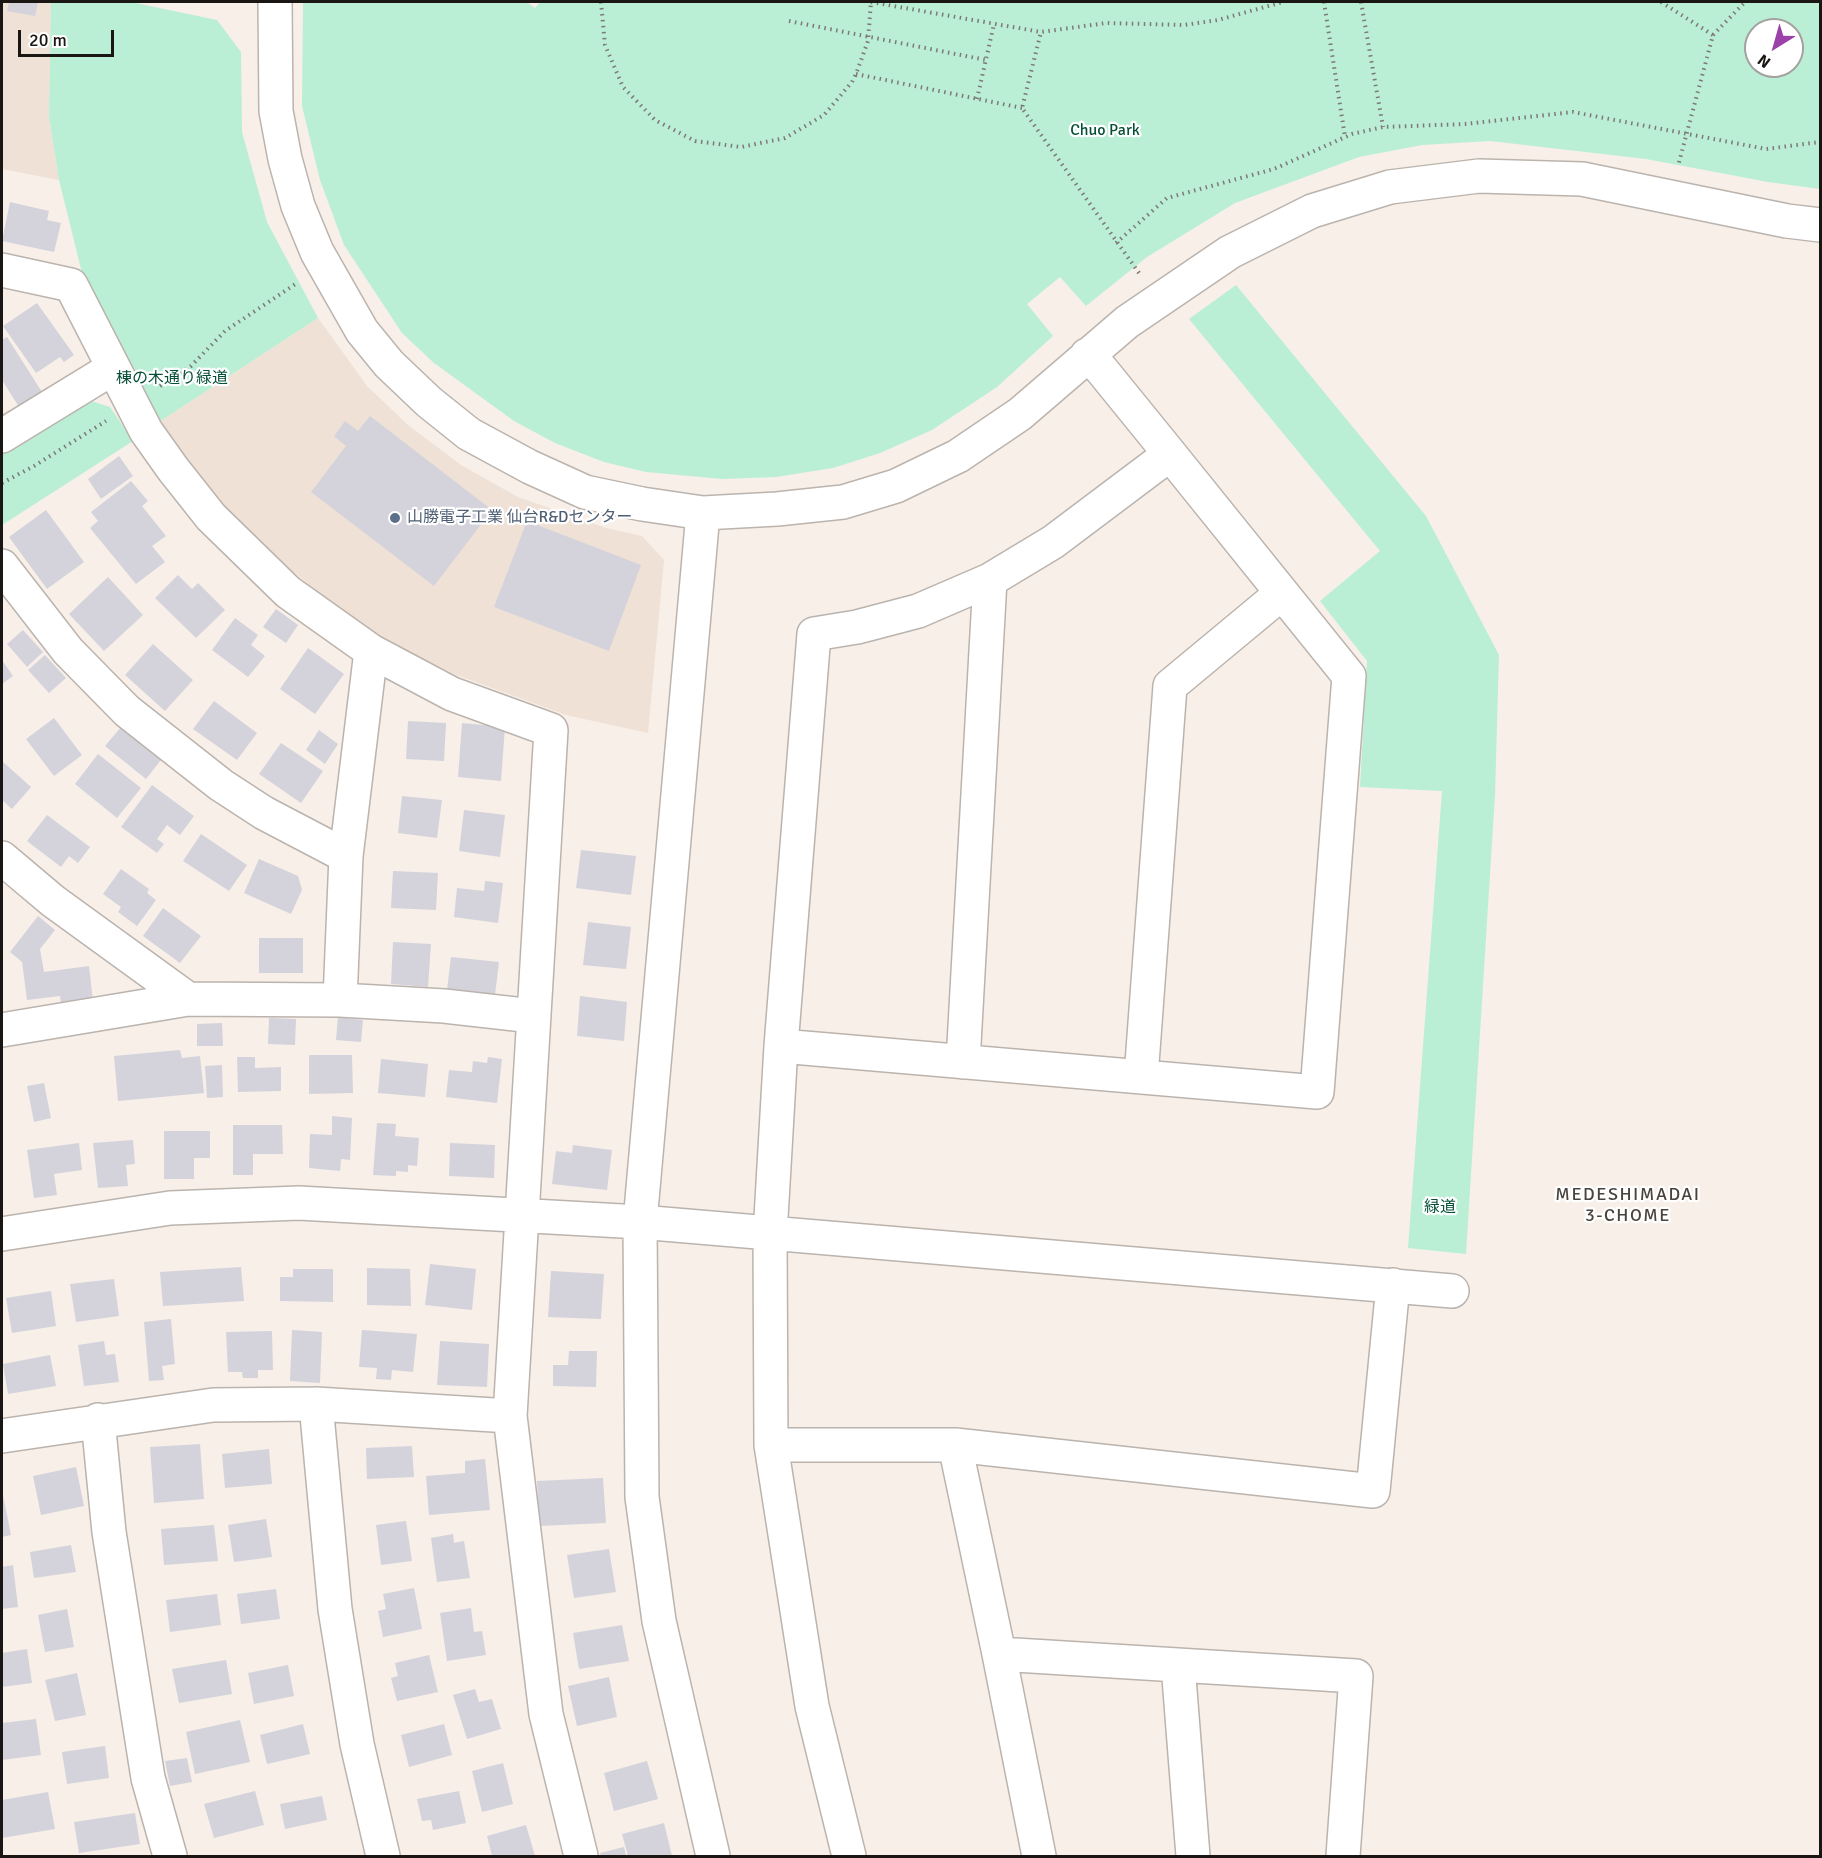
<!DOCTYPE html>
<html>
<head>
<meta charset="utf-8">
<style>
	body { margin:0 }
	#map { position:relative; width:1822px; height:1858px; overflow:hidden; background:#f7efe8; font-family:Signika,sans-serif }
	canvas { display:block }
	.frame { position:absolute; inset:0; border:3px solid #191614; pointer-events:none }
	.north { position:absolute; left:1744px; top:18px; width:60px; height:60px; box-sizing:border-box; background:#fff; border:2px solid #a3a2a1; border-radius:50%; rotate:217deg; font-size:16px; font-weight:700; line-height:24px; text-align:center; color:#191614 }
	.north::after { content:''; display:block; margin:auto; width:21px; height:27px; background:#9c40aa; clip-path:polygon(50% 0,100% 100%,50% 72%,0 100%) }
	.scale { position:absolute; left:18px; top:30px; width:96px; height:27px; box-sizing:border-box; border:3px solid #191614; border-top:0; padding-left:8px; font-size:18px; line-height:21px; white-space:nowrap; color:#191614; -webkit-text-stroke:4px #fff; paint-order:stroke }
</style>
</head>
<body>
<div id="map">
<canvas width="1822" height="1858"></canvas>
<div class="frame"></div>
<div class="north">N</div>
<div class="scale">20 m</div>
</div>
<script>
const c = document.querySelector('canvas').getContext('2d');
c.lineJoin = 'round';
function fill(path, color) { c.fillStyle = color; c.fill(path, 'evenodd'); }
const poly = rows => new Path2D(rows.map(r => 'M' + r).join(''));
function trace(path, color, width, dash) { c.strokeStyle = color; c.lineWidth = width; c.lineCap = dash ? 'butt' : 'round'; c.setLineDash(dash || []); c.stroke(path); }
function write(font, color, halo, rows, align = 'center') {
  c.font = font + ' Signika,"Noto Sans JP",sans-serif'; c.lineWidth = 4.5; c.setLineDash([]); c.textBaseline = 'middle'; c.strokeStyle = halo; c.fillStyle = color; for (const [text, x, y, turn = 0] of rows) {
    c.save(); c.translate(x, y); c.rotate((+turn || 0) * Math.PI / 180); c.textAlign = isNaN(turn) ? turn : align; if (halo) c.strokeText(text, 0, 0); c.fillText(text, 0, 0); c.restore();
  }
}
fill(poly([
	[2,2,51,2,49,117,59,180,2,169],
	[318,318,367,386,408,425,461,465,518,497,606,528,642,536,664,560,648,733,566,715,454,674,387,641,333,604,263,547,199,479,156,424]
]), '#efe1d5');
fill(poly([
	[51,2,131,2,217,20,241,52,242,132,267,222,318,318,156,424,128,373,82,273,59,180,49,117],
	[303,2,527,2,535,8,540,2,1820,2,1820,189,1768,182,1646,159,1490,141,1422,145,1359,157,1235,203,1147,257,1086,306,1060,277,1027,304,1053,336,997,387,932,430,880,453,833,468,776,477,722,479,646,472,604,462,555,443,514,421,434,363,402,333,344,245,320,180,302,106],
	[1756,30,1792,30,1792,66,1756,66],
	[1236,285,1426,516,1499,655,1495,795,1466,1254,1408,1248,1442,791,1360,787,1367,661,1320,601,1380,551,1189,319],
	[85,399,110,407,133,441,2,525,2,453]
]), '#baefd6');
fill(poly([
	[9,2,38,2,35,16,7,11],
	[10,202,49,211,47,220,61,223,54,252,2,241],
	[37,303,74,355,64,362,60,357,36,373,3,326],
	[7,337,42,392,19,407,2,380,2,340],
	[370,416,492,510,434,586,311,492,346,446,334,436,345,421,358,431],
	[119,456,133,476,101,499,88,479],
	[131,481,148,501,142,506,166,536,152,546,165,562,136,584,90,528,98,521,91,512],
	[46,510,84,562,47,589,9,537],
	[527,521,641,565,609,651,494,607],
	[178,575,192,589,198,583,225,610,196,638,155,598],
	[108,577,143,615,104,651,69,614],
	[276,609,298,625,286,643,263,627],
	[235,618,258,635,251,645,265,656,248,677,212,650],
	[23,630,43,652,27,667,7,644],
	[153,644,193,680,165,711,125,675],
	[308,648,344,674,315,714,280,689],
	[45,655,66,678,49,693,28,670],
	[2,660,13,676,2,684],
	[214,701,257,733,237,760,193,729],
	[54,718,82,755,54,776,26,739],
	[408,721,446,723,444,761,406,759],
	[462,723,505,727,501,781,458,777],
	[121,727,161,760,146,779,105,746],
	[319,730,338,744,325,764,306,750],
	[281,743,323,771,301,803,259,774],
	[98,754,141,788,117,818,75,784],
	[2,761,31,787,12,809,2,800],
	[152,785,194,816,180,835,167,825,157,839,164,844,157,853,121,827],
	[402,796,442,800,437,838,398,833],
	[464,810,505,815,500,857,459,851],
	[47,815,90,847,78,863,69,856,61,867,27,841],
	[201,834,247,865,229,891,183,861],
	[581,850,636,856,631,895,576,888],
	[259,859,298,876,302,890,291,914,244,893],
	[121,869,149,889,147,893,156,900,137,926,118,912,121,907,103,894],
	[393,871,438,873,436,910,391,908],
	[485,881,503,883,498,923,454,917,457,888,484,891],
	[163,908,201,936,180,963,143,936],
	[38,916,55,930,40,949,44,972,89,966,93,1001,61,1005,60,996,27,1000,22,962,10,952],
	[588,922,631,927,626,969,583,965],
	[259,938,303,938,303,973,259,973],
	[393,942,431,944,428,987,391,984],
	[451,957,499,962,495,995,447,990],
	[580,996,627,1002,624,1041,577,1036],
	[338,1017,363,1020,361,1042,336,1040],
	[269,1018,296,1019,295,1045,268,1044],
	[222,1023,223,1046,197,1046,197,1024],
	[180,1050,182,1058,200,1056,204,1093,118,1101,114,1056],
	[309,1055,352,1055,353,1093,309,1094],
	[237,1057,255,1057,255,1068,281,1067,281,1091,238,1092],
	[488,1057,502,1059,497,1103,446,1097,449,1070,472,1072,473,1061,487,1063],
	[381,1059,428,1064,425,1097,378,1093],
	[222,1065,223,1097,207,1098,205,1066],
	[44,1083,51,1118,34,1122,27,1086],
	[332,1116,352,1118,350,1160,341,1159,340,1171,309,1168,310,1134,332,1135],
	[377,1123,396,1124,395,1136,419,1138,417,1166,408,1165,408,1172,396,1171,396,1176,373,1175],
	[233,1125,282,1125,283,1154,253,1154,253,1175,233,1175],
	[164,1131,210,1131,210,1158,194,1158,194,1179,164,1179],
	[133,1140,135,1164,126,1165,128,1186,98,1188,93,1143],
	[79,1143,82,1170,54,1174,57,1195,34,1198,27,1150],
	[450,1143,495,1145,494,1178,449,1176],
	[573,1145,612,1150,607,1190,552,1184,556,1151,572,1153],
	[430,1264,476,1269,472,1310,425,1305],
	[241,1267,244,1301,163,1306,160,1272],
	[367,1268,410,1269,411,1306,367,1305],
	[293,1269,333,1269,333,1302,280,1301,280,1277,293,1277],
	[551,1271,604,1274,601,1319,548,1317],
	[114,1279,119,1316,76,1322,70,1284],
	[51,1291,56,1326,12,1333,6,1298],
	[171,1319,175,1364,162,1366,164,1380,149,1381,144,1322],
	[292,1330,322,1332,320,1383,290,1381],
	[362,1330,417,1334,413,1372,392,1370,391,1380,376,1379,377,1368,359,1367],
	[272,1331,273,1370,258,1370,258,1378,243,1378,242,1372,228,1372,226,1332],
	[104,1341,106,1355,115,1354,119,1382,84,1386,78,1345],
	[440,1341,489,1344,487,1387,437,1385],
	[569,1351,597,1351,596,1387,553,1386,553,1365,568,1365],
	[50,1355,56,1386,8,1394,3,1364],
	[200,1444,204,1499,154,1503,150,1447],
	[412,1446,414,1477,367,1479,366,1448],
	[269,1449,272,1484,225,1488,222,1454],
	[485,1459,490,1510,429,1515,426,1476,465,1473,465,1461],
	[76,1467,84,1506,41,1515,33,1476],
	[603,1478,606,1523,539,1526,537,1481],
	[2,1490,11,1535,2,1537],
	[266,1519,272,1557,234,1562,228,1525],
	[406,1521,412,1561,381,1565,376,1525],
	[214,1525,218,1561,164,1565,161,1529],
	[453,1534,454,1543,464,1541,470,1578,437,1582,431,1538],
	[71,1545,76,1572,34,1578,30,1552],
	[609,1549,616,1592,574,1598,567,1555],
	[13,1565,18,1607,2,1609,2,1567],
	[414,1588,422,1629,383,1637,378,1611,386,1609,383,1594],
	[276,1589,280,1619,241,1624,237,1594],
	[217,1594,221,1625,170,1632,166,1600],
	[471,1608,474,1632,482,1631,486,1655,447,1661,440,1613],
	[67,1609,74,1647,45,1652,38,1615],
	[622,1625,629,1661,579,1669,573,1633],
	[27,1649,32,1683,2,1687,2,1653],
	[429,1655,438,1692,397,1701,391,1678,398,1676,395,1663],
	[226,1660,232,1694,179,1703,172,1669],
	[288,1665,294,1696,254,1704,248,1673],
	[77,1673,86,1715,55,1721,45,1680],
	[609,1677,617,1717,577,1726,568,1686],
	[475,1689,479,1702,492,1699,501,1729,467,1739,453,1695],
	[36,1719,41,1755,2,1760,2,1723],
	[240,1720,250,1762,195,1774,186,1732],
	[303,1724,310,1754,267,1764,260,1735],
	[444,1724,452,1755,409,1767,401,1735],
	[105,1746,109,1778,67,1784,62,1752],
	[187,1758,192,1782,170,1786,165,1761],
	[647,1761,658,1799,614,1811,604,1773],
	[503,1763,513,1804,482,1812,472,1771],
	[255,1791,264,1825,214,1838,204,1804],
	[459,1791,466,1823,433,1830,431,1820,422,1821,417,1799],
	[48,1792,55,1829,2,1838,2,1800],
	[322,1796,327,1820,285,1829,280,1804],
	[135,1813,140,1844,79,1853,74,1822],
	[664,1823,672,1856,628,1856,622,1834],
	[526,1825,535,1856,492,1856,487,1836],
	[624,1847,626,1856,601,1856,600,1853]
]), '#d4d3dc');
const minor = poly([
	[275,2,276,111,285,159,298,206,317,252,362,331,389,364,429,402,469,434,530,467,585,492,642,504,703,513,777,509,843,502,896,486,958,456,1020,414,1127,322,1230,252,1312,211,1390,187,1479,176,1582,179,1787,221,1820,225],
	[2,270,71,285,146,431,173,469,211,517,288,592,371,651,452,694,551,730,510,1416,546,1714,581,1856],
	[1087,355,1101,369,1170,454,1349,676,1317,1092,781,1046,814,634,857,627,918,611,990,580,1053,542,1170,454],
	[2,436,113,368],
	[703,513,640,1222,642,1497,659,1621,713,1856],
	[2,566,68,651,127,711,221,785,264,813,346,856],
	[2,858,53,901,188,999],
	[340,1000,346,856,371,651],
	[2,1030,188,999,340,1000,444,1006,533,1016],
	[781,1046,770,1235,771,1445,812,1706,849,1856],
	[963,1062,990,580],
	[1141,1077,1170,686,1282,593],
	[2,1234,170,1208,299,1203,640,1222,1452,1291],
	[316,1404,335,1609,357,1744,383,1856],
	[98,1420,109,1532,148,1778,170,1856],
	[2,1436,213,1405,316,1404,510,1416],
	[771,1445,955,1445,999,1654,1356,1676,1343,1856],
	[955,1445,1373,1491,1393,1285],
	[999,1654,1039,1856],
	[1178,1665,1193,1856]
]);
trace(minor, '#bbb3ad', 36);
trace(poly([
	[601,2,605,45,623,87,655,120,695,141,741,147,785,138,824,115,852,82,856,74,868,41,871,2],
	[871,2,1041,32],
	[1324,2,1345,137],
	[1361,2,1383,127],
	[1661,2,1713,35,1678,166],
	[789,21,986,60],
	[1713,35,1745,2],
	[856,74,1022,108],
	[977,99,994,24],
	[1116,243,1167,198,1274,169,1352,134,1383,127,1465,124,1573,112,1766,149,1820,142],
	[1139,273,1022,108,1041,32,1106,23,1184,25,1218,20,1283,2],
	[160,386,191,366,225,331,297,283],
	[2,483,34,466,106,421]
]), '#7e7975', 4, [1.5, 4.5]);
trace(minor, '#fff', 33);
for (const [x, y, r, color] of [
	[395,518,6,"#5c6f8a"]
]) { const dot = new Path2D(); dot.arc(x, y, r, 0, 2 * Math.PI); c.fillStyle = color; c.fill(dot); trace(dot, '#fff', 2); }
write('16px', '#065038', '#fff', [
	["Chuo Park",1105,131],
	["棟の木通り緑道",172,379],
	["緑道",1440,1208]
]);
write('16px', '#4e5e75', '#fff', [
	["山勝電子工業 仙台R&Dセンター",407,518]
], 'left');
c.letterSpacing = '1.5px';
write('18px', '#4a443f', '#fff', [
	["MEDESHIMADAI",1628,1195],
	["3-CHOME",1628,1216]
]);
c.letterSpacing = '0px';
</script>
</body>
</html>
